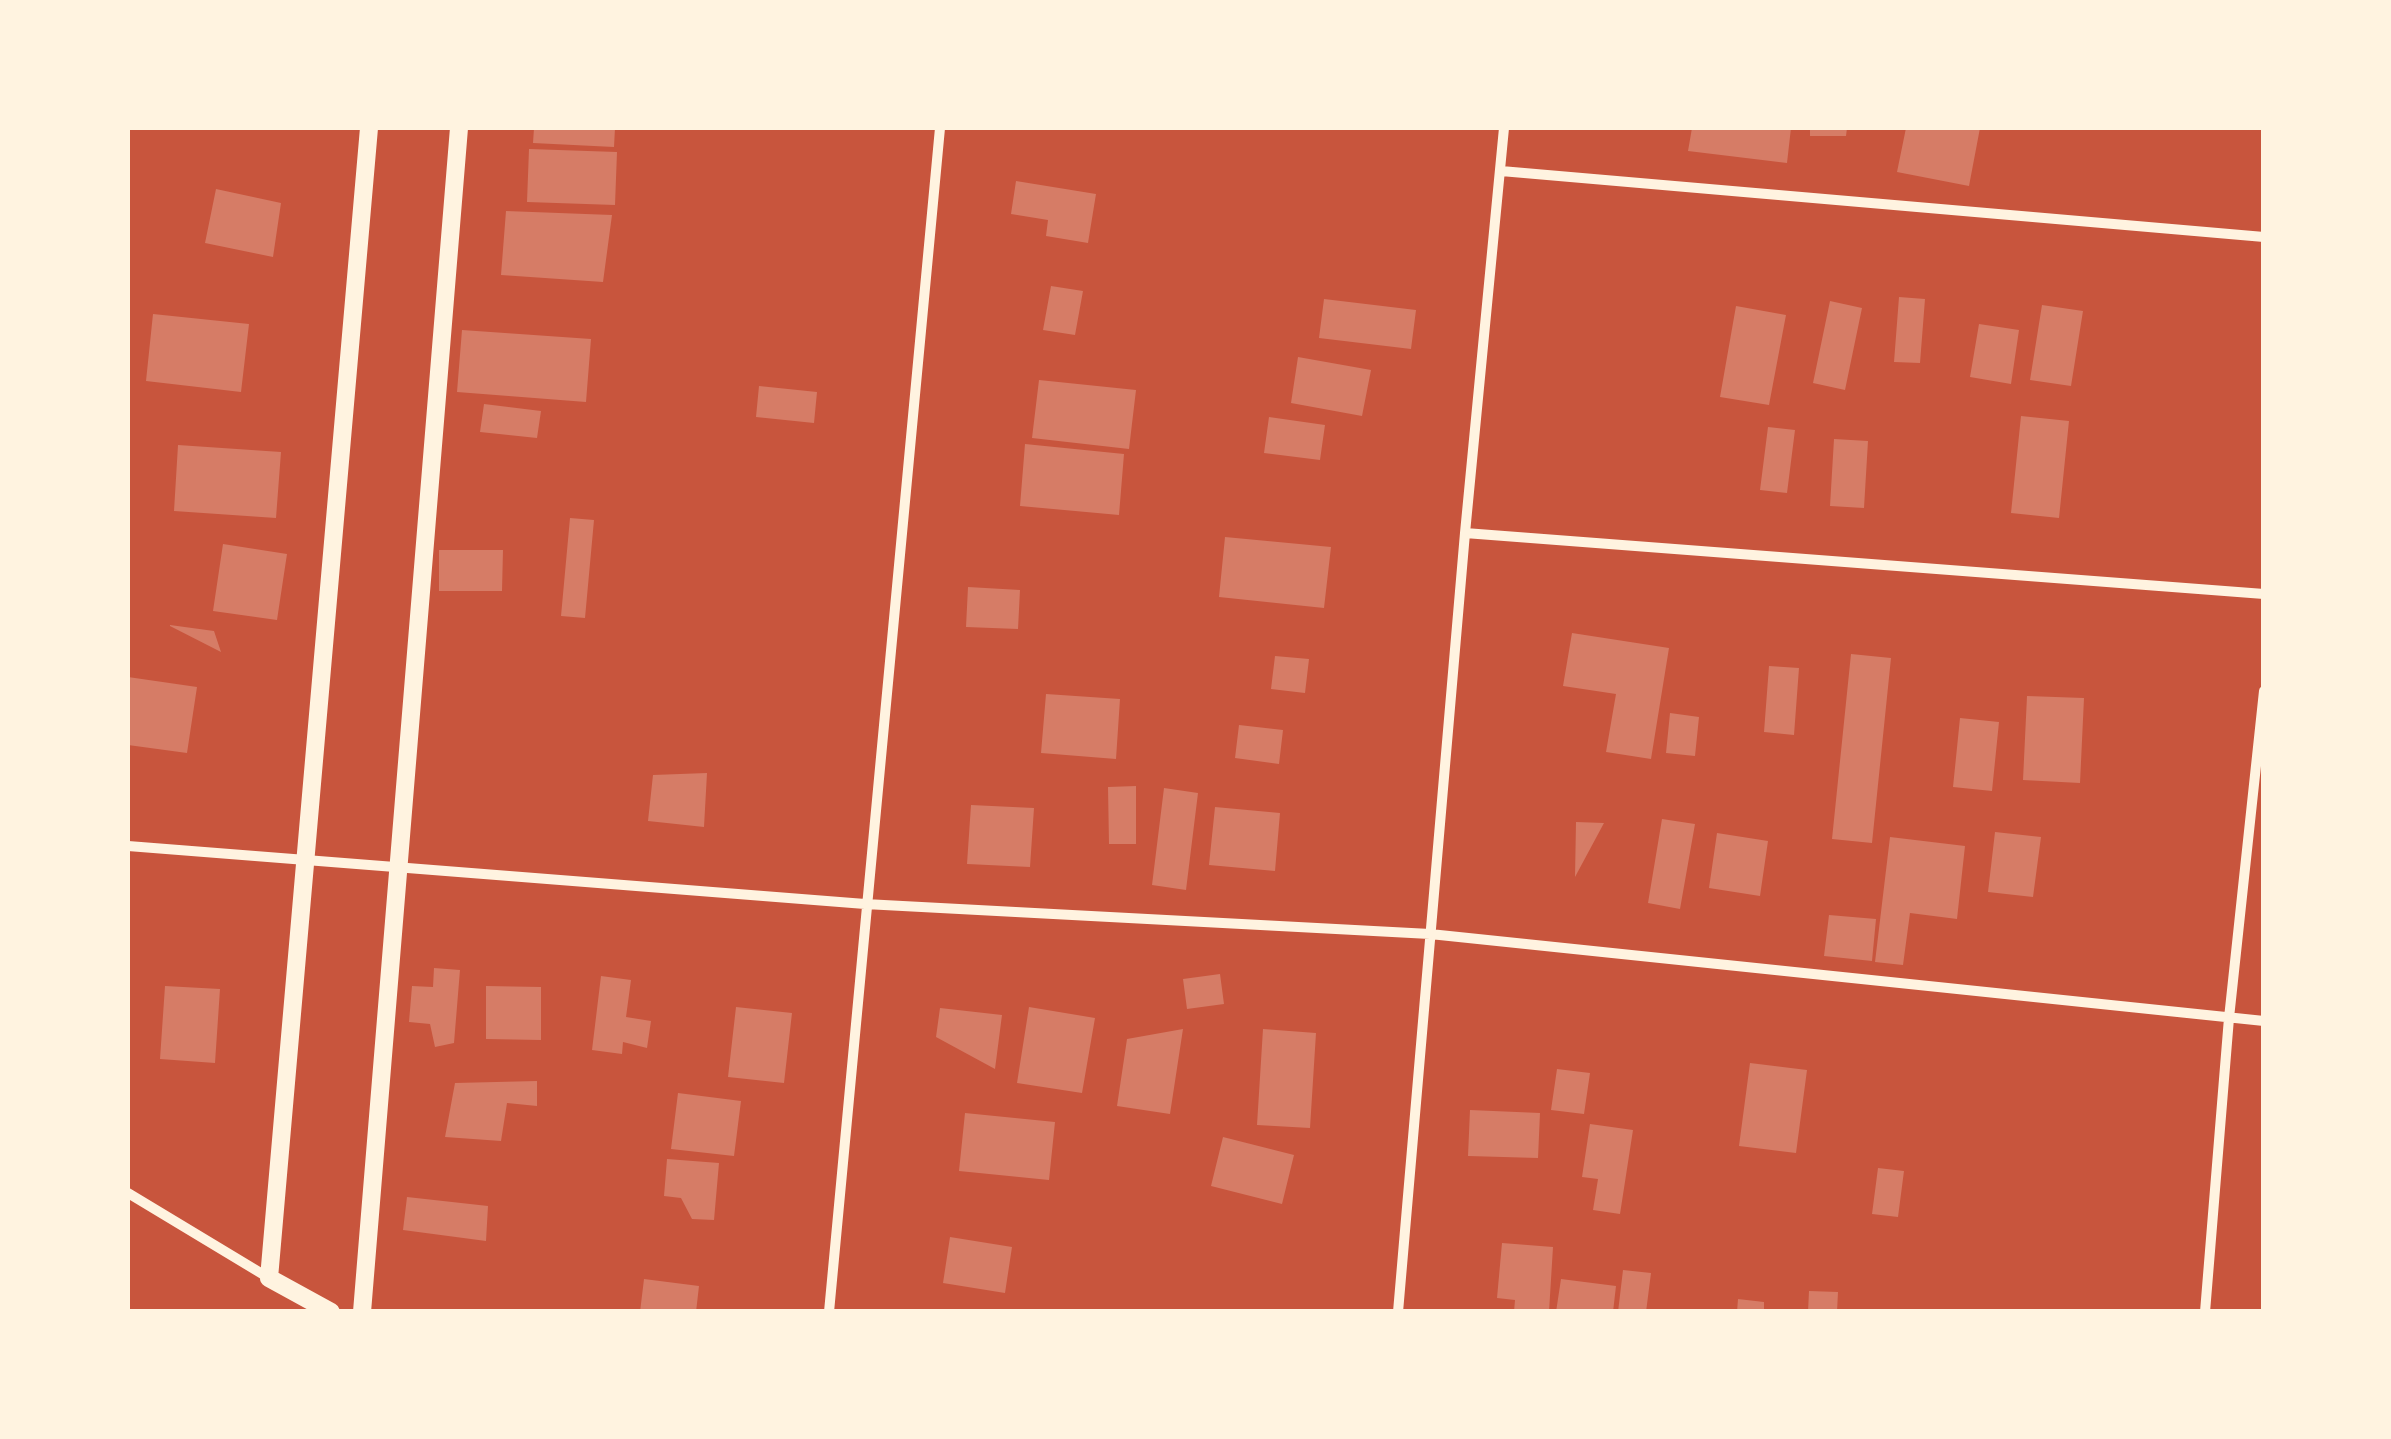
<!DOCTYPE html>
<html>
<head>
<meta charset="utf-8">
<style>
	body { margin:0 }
	#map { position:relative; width:2391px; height:1439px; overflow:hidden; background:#c8553d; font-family:"Libre Baskerville",serif }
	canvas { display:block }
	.frame { position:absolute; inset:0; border:130px solid #fff3e0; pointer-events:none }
</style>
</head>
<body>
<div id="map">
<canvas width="2391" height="1439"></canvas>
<div class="frame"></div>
</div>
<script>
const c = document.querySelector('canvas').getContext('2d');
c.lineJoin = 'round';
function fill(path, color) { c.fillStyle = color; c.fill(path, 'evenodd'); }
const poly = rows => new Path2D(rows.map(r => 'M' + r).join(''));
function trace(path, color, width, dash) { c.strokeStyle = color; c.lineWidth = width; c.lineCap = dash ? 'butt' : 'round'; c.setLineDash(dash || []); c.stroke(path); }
fill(poly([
	[534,128,615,128,614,147,533,143],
	[1692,128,1791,128,1787,163,1688,151],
	[1810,128,1847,128,1846,136,1810,136],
	[1906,128,1980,128,1969,186,1897,172],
	[529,149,617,152,615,205,527,202],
	[1016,181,1096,194,1088,243,1046,236,1048,220,1011,214],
	[216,189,281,203,273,257,205,243],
	[506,211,612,215,603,282,501,275],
	[1051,286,1083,291,1075,335,1043,330],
	[1899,297,1925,299,1920,363,1894,362],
	[1324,299,1416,310,1411,349,1319,338],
	[1830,301,1862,308,1845,390,1813,383],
	[2042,305,2083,311,2071,386,2030,380],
	[1736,306,1786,315,1769,405,1720,397],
	[153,314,249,324,241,392,146,381],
	[1979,324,2019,330,2011,384,1970,377],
	[462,330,591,339,586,402,457,392],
	[1298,357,1371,370,1362,416,1291,403],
	[1039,380,1136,390,1129,449,1032,438],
	[759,386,817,392,814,423,756,417],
	[484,404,541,411,537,438,480,432],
	[2021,416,2069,421,2059,518,2011,513],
	[1269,417,1325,425,1320,460,1264,453],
	[1768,427,1795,430,1787,493,1760,490],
	[1834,439,1868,441,1864,508,1830,506],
	[1025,444,1124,454,1119,515,1020,506],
	[178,445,281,452,276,518,174,511],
	[570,518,594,520,585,618,561,616],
	[1225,537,1331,547,1324,608,1219,597],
	[223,544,287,554,277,620,213,611],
	[439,550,503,550,502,591,439,591],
	[968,587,1020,590,1018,629,966,627],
	[170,625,214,631,221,652,170,626],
	[1572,633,1669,648,1651,759,1606,752,1616,694,1563,686],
	[1851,654,1891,658,1872,843,1832,839],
	[1275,656,1309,659,1305,693,1271,689],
	[1769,666,1799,668,1794,735,1764,732],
	[128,677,197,687,187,753,128,745],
	[1046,694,1120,699,1116,759,1041,753],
	[2027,696,2084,698,2080,783,2023,780],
	[1670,713,1699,717,1695,756,1666,753],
	[1960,718,1999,722,1992,791,1953,787],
	[1239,725,1283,730,1279,764,1235,758],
	[707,773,704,827,648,821,653,775],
	[1136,786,1136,844,1109,844,1108,787],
	[1164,788,1198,793,1186,890,1152,885],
	[971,805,1034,808,1030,867,967,864],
	[1215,807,1280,813,1275,871,1209,865],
	[1662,819,1695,824,1680,909,1648,903],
	[1576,822,1604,823,1575,877],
	[1995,832,2041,837,2033,897,1988,892],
	[1717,833,1768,841,1760,896,1709,888],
	[1890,837,1965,846,1957,919,1910,913,1903,965,1875,962],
	[1829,915,1876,919,1872,961,1824,956],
	[434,968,460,970,454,1043,435,1047,430,1024,409,1022,412,986,433,987],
	[1220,974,1224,1004,1187,1009,1183,979],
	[601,976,631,980,626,1017,651,1021,647,1048,623,1042,622,1054,592,1050],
	[165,986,220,989,215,1063,160,1059],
	[486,986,541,987,541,1040,486,1039],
	[736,1007,792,1013,784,1083,728,1077],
	[1029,1007,1095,1018,1082,1093,1017,1083],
	[940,1008,1002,1015,995,1069,936,1037],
	[1183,1029,1170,1114,1117,1106,1127,1039],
	[1263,1029,1316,1033,1310,1128,1257,1125],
	[1750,1063,1807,1070,1796,1153,1739,1146],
	[1557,1069,1590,1073,1584,1114,1551,1110],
	[537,1081,537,1106,507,1103,501,1141,445,1137,455,1083],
	[678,1093,741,1101,734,1156,671,1149],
	[1470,1110,1540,1113,1538,1158,1468,1156],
	[965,1113,1055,1122,1049,1180,959,1171],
	[1590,1124,1633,1130,1620,1214,1593,1210,1598,1179,1582,1177],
	[1223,1137,1294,1155,1282,1204,1211,1186],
	[667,1159,719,1163,714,1220,692,1219,681,1198,664,1196],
	[1878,1168,1904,1171,1898,1217,1872,1214],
	[407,1197,488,1206,486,1241,403,1230],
	[950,1237,1012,1247,1005,1293,943,1283],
	[1502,1243,1553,1247,1549,1312,1514,1312,1515,1300,1497,1298],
	[1623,1270,1651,1273,1646,1312,1618,1312],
	[644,1279,699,1286,696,1312,640,1312],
	[1561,1279,1616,1286,1613,1312,1556,1312],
	[1809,1291,1838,1292,1837,1312,1808,1312],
	[1738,1299,1764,1302,1764,1312,1737,1312]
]), '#d67c66');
trace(poly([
	[1501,171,2264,237],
	[1465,533,2264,594],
	[128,846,865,904,1430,934,2264,1021],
	[128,1193,269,1278],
	[829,1312,940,128],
	[1398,1312,1465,533,1504,128],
	[2205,1312,2229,1018,2264,691]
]), '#fff3e0', 10);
trace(poly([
	[331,1312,269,1278,369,128],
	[362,1312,459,128]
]), '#fff3e0', 18);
</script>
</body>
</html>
